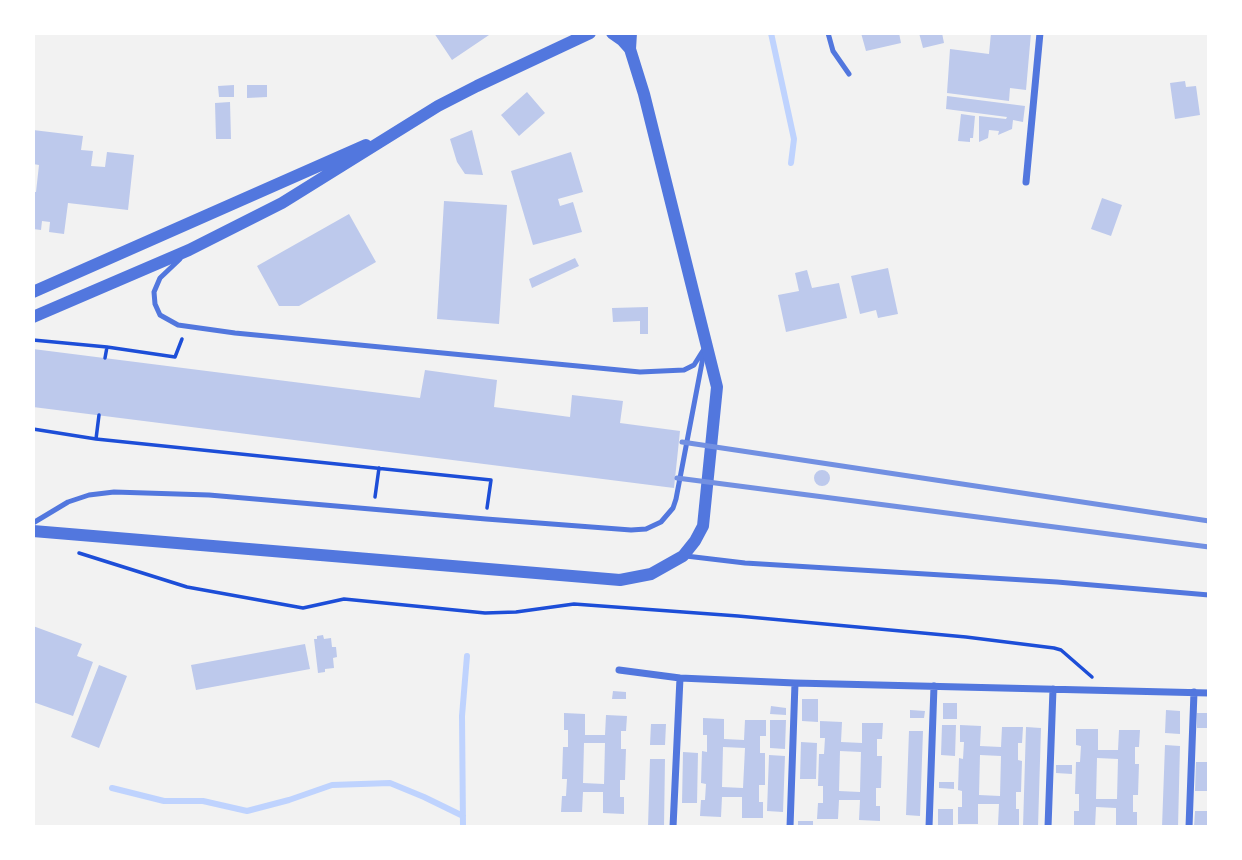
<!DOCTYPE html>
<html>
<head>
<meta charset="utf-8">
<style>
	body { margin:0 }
	#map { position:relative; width:1242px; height:860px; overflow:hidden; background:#f2f2f2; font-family:Overpass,sans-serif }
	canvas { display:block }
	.frame { position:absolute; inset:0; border:35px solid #fff; pointer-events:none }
</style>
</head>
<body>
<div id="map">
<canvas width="1242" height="860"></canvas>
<div class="frame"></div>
</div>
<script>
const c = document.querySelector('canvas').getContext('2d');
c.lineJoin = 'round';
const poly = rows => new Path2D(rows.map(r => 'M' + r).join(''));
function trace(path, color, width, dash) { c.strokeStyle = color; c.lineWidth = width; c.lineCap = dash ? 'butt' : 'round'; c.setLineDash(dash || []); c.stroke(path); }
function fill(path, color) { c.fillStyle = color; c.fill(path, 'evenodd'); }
trace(poly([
	[771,33,794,139,791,163],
	[112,788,164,801,203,801,247,811,289,800,332,785,390,783,424,797,463,816],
	[463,827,462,716,467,656]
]), '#bfd3fe', 6);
fill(poly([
	[434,33,492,33,452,60],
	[861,33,899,33,901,43,866,51],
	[919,33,942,33,944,43,923,48],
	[991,33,1031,33,1026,90,1010,88,1009,101,947,93,950,49,989,54],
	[1185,81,1186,87,1196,86,1200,115,1175,119,1170,83],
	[234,85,234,97,219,97,218,86],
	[247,85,267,85,267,97,247,98],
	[527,92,545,113,519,136,501,115],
	[947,96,1025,106,1023,122,1013,120,1012,129,998,135,999,131,989,130,988,138,979,142,979,116,1006,119,1007,117,946,109],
	[230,102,231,139,216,139,215,103],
	[961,114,975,116,973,138,970,138,970,142,958,141],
	[33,130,83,136,81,150,93,151,91,166,105,167,107,152,134,155,128,210,68,203,64,234,49,232,50,222,42,221,41,230,33,229,33,192,36,192,39,165,33,164],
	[472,130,483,175,465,174,457,162,450,139],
	[571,152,583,192,558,199,560,206,573,202,582,232,533,245,511,171],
	[1102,198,1122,205,1111,236,1091,229],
	[444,201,507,205,499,324,437,319],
	[349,214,376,262,299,306,279,306,257,266],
	[575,258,579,266,532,288,529,279],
	[888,268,898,314,878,318,876,310,860,314,851,276],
	[807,270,812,288,839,283,847,318,786,332,778,295,799,291,795,273],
	[648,307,648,334,640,334,640,321,613,322,612,308],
	[33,349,420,398,425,370,497,380,494,407,570,417,572,395,623,401,620,423,680,431,674,488,33,407],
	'814 478a8 8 0 1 1 16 0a8 8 0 1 1-16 0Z',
	[33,626,82,644,77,656,93,662,73,716,33,702],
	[323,635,324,639,331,638,332,647,336,647,337,657,333,658,334,668,325,669,325,672,318,673,314,639,317,639,317,636],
	[305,644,310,669,196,690,191,665],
	[99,665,127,676,99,748,71,737],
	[613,691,626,692,626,699,612,699],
	[802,699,818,699,818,722,802,721],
	[943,703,957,703,957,719,943,719],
	[771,706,786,708,786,715,770,714],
	[910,710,925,711,924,718,910,718],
	[1166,710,1180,711,1180,734,1165,733],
	[564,713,585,714,585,735,605,735,606,715,627,716,626,731,621,731,621,749,626,749,625,780,620,780,620,797,624,797,624,814,603,813,603,792,583,792,582,812,561,812,562,796,566,796,567,779,562,779,563,747,568,747,568,730,564,730],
	[584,743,605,743,604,784,583,783],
	[1197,713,1209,713,1209,728,1197,728],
	[703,718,724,719,724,739,744,740,745,720,766,720,766,736,760,736,760,753,765,753,765,785,759,785,759,802,763,802,763,818,742,818,742,797,722,797,721,817,700,816,701,800,705,800,706,784,701,783,702,751,707,752,707,735,703,735],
	[723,747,745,748,743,788,722,787],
	[770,720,786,720,785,749,770,748],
	[820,721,842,722,841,742,862,743,862,723,883,723,882,739,877,739,877,756,882,756,881,788,876,788,876,806,880,806,880,821,859,820,860,800,839,800,838,819,817,819,818,803,823,803,823,786,818,786,819,754,824,754,825,738,820,738],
	[840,751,861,752,860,792,839,791],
	[651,724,666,724,665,745,650,745],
	[942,725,956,725,955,756,941,755],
	[960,725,981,726,980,746,1001,747,1002,727,1023,727,1022,743,1018,743,1018,760,1022,761,1021,792,1016,792,1016,809,1019,809,1019,825,998,825,999,804,978,804,978,824,958,824,958,807,962,807,962,791,958,790,959,758,963,759,964,742,960,742],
	[980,755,1001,756,1000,796,979,795],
	[1026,727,1041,728,1038,827,1023,827],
	[1076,729,1098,729,1098,750,1118,750,1119,730,1140,730,1139,747,1135,747,1135,764,1139,764,1138,795,1133,795,1133,812,1137,812,1137,827,1116,827,1116,808,1096,807,1095,827,1074,827,1074,811,1079,811,1079,794,1075,794,1076,762,1080,762,1081,746,1076,745],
	[1097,758,1118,759,1117,799,1096,799],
	[909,731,923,731,920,816,906,815],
	[801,742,817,743,816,779,800,779],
	[1165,745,1180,746,1178,827,1162,827],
	[683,752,698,753,697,803,682,803],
	[769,755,785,756,783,812,767,811],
	[650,759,665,759,664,827,648,827],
	[1196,762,1209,762,1209,791,1195,791],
	[1056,765,1072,765,1072,774,1056,773],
	[939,782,954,782,954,789,939,788],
	[938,809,953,809,953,827,938,827],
	[1195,811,1209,811,1209,827,1194,827],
	[798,821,813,821,813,827,798,827]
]), '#bdc9ec');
trace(poly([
	[33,340,107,347],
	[105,358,107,347,175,357,182,339],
	[99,415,96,439,491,480,487,508],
	[33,429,96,439],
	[375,497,379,468],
	[79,553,187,587,303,608,344,599,485,613,516,612,574,604,738,616,966,637,1054,648,1061,650,1092,677]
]), '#1d4ed8', 3.5);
trace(poly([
	[828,33,833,51,849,74],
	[180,259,160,278,154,292,155,304,160,315,178,325,235,333,640,372,684,370,694,365,704,349],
	[33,523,68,502,89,495,114,492,209,495,486,519,631,530,646,529,661,522,673,508,676,499,704,352],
	[686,556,745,563,1057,582,1209,595]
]), '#5277de', 5);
trace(poly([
	[1026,182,1040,33],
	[619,670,680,678,795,683,1209,693],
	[673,827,680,678],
	[790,827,795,683],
	[929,827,934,686],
	[1048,827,1053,689],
	[1189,827,1194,692]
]), '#5277de', 7);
trace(poly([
	[612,33,622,40,630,49],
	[33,292,366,145],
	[33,317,189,250,282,203,438,106,477,86,590,33],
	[33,531,620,580,651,574,683,556,695,541,703,526,717,387,644,94,630,49,631,33]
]), '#5277de', 12);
trace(poly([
	[682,442,1209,521],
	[677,478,1209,547]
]), '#7290e2', 5);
</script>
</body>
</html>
